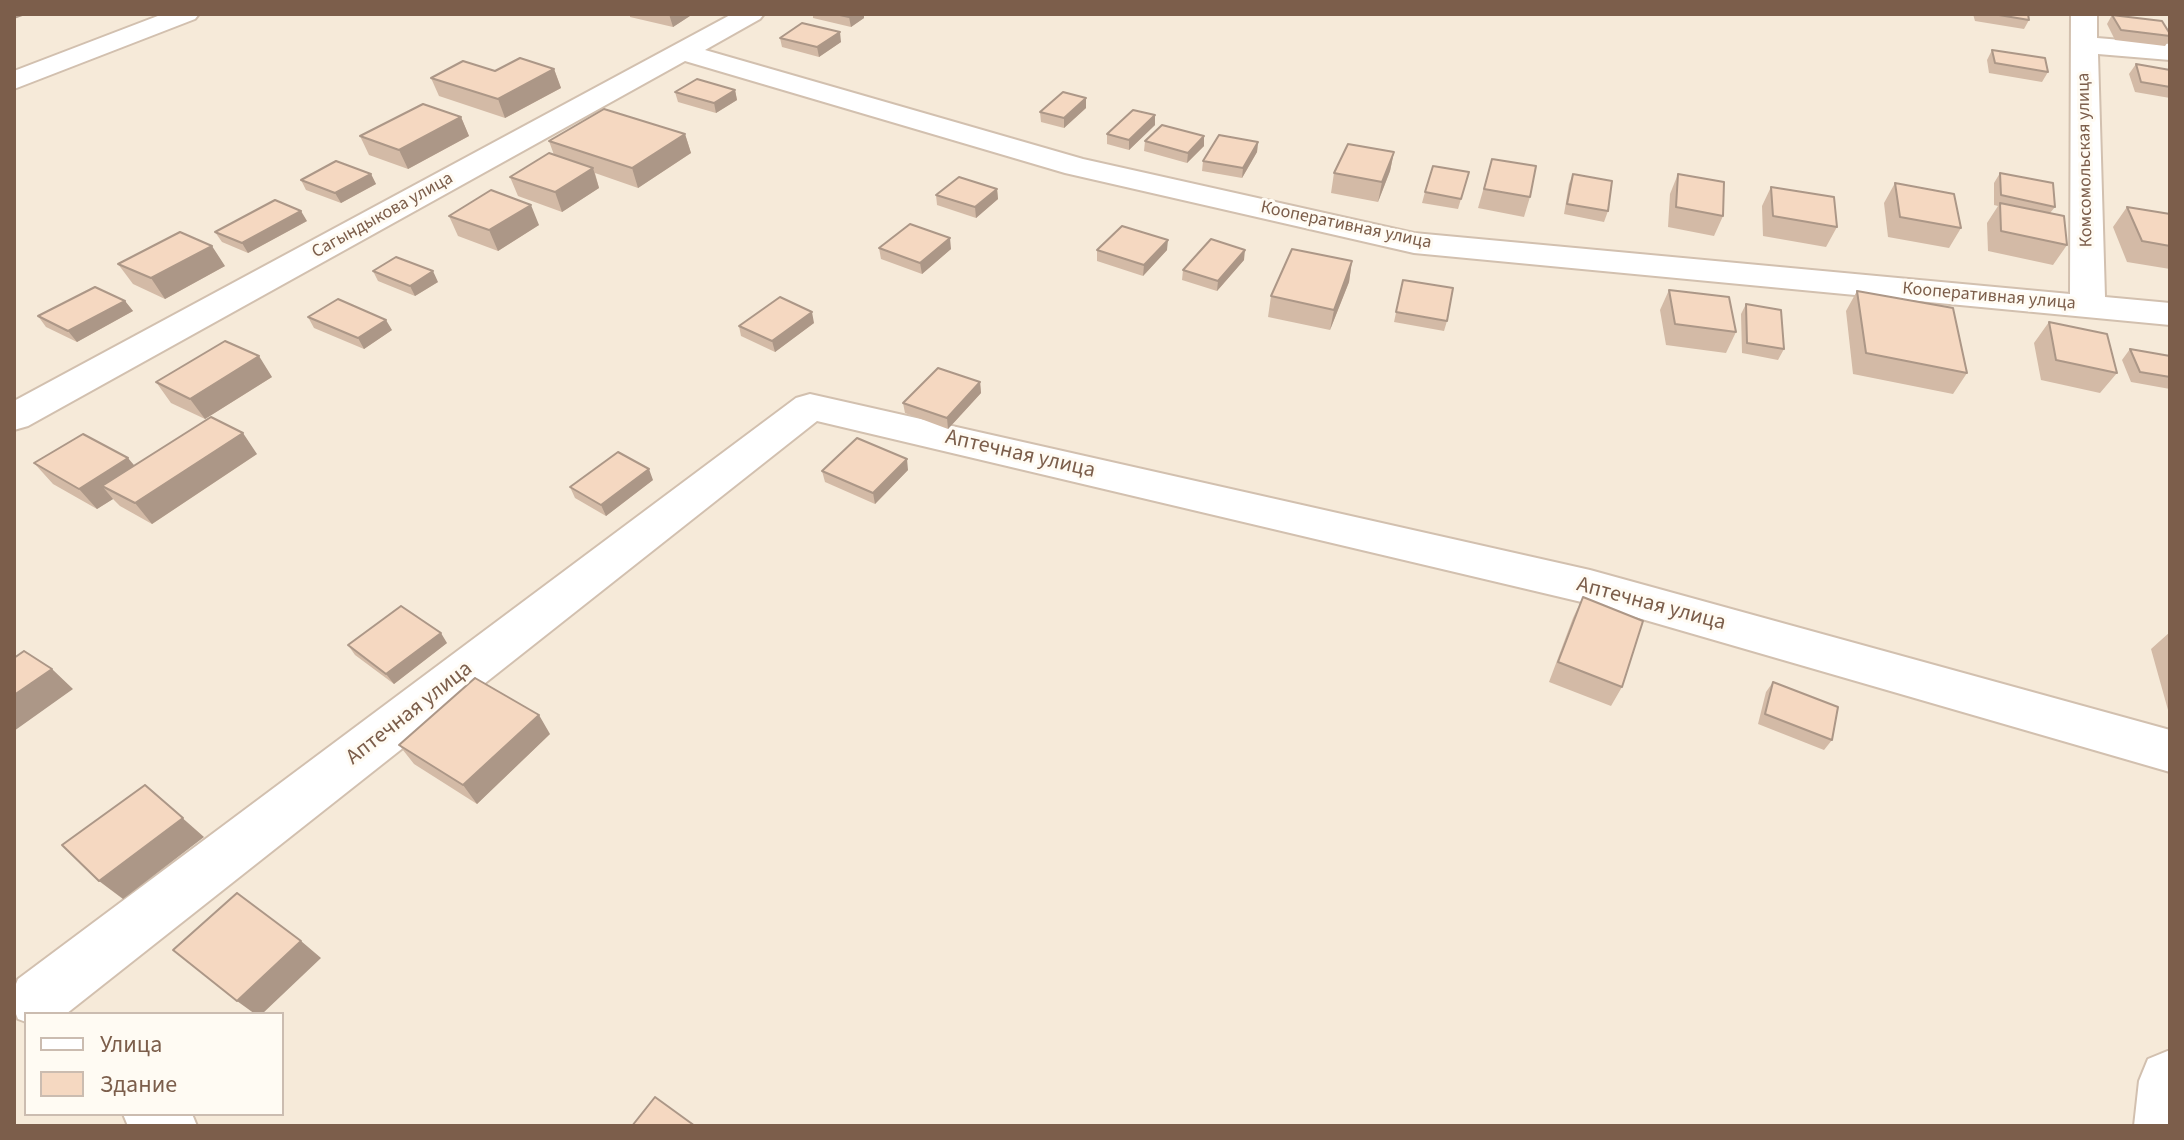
<!DOCTYPE html>
<html>
<head>
<meta charset="utf-8">
<style>
	body { margin:0 }
	#map { position:relative; width:2184px; height:1140px; overflow:hidden; background:#fef7eb; font-family:"Source Sans 3",sans-serif }
	canvas { display:block }
	.frame { position:absolute; inset:0; border:16px solid #7c5e4b; pointer-events:none }
	.legend { position:absolute; left:24px; top:1012px; width:260px; height:104px; box-sizing:border-box; background:#fffbf3; border:2px solid #cbbcb0; margin:0; padding:10px 14px; list-style:none; font-size:24px; color:#7c5e4b }
	.legend li { display:flex; align-items:center; gap:16px; height:40px }
	.legend b { width:40px; border:2px solid #cbbcb0 }
</style>
</head>
<body>
<div id="map">
<canvas width="2184" height="1140"></canvas>
<div class="frame"></div>
<ul class="legend">
<li><b style="height:10px;background:#fff"></b>Улица</li>
<li><b style="height:22px;background:#f5d8c1"></b>Здание</li>
</ul>
</div>
<script>
const c = document.querySelector('canvas').getContext('2d');
c.lineJoin = 'round';
function fill(path, color) { c.fillStyle = color; c.fill(path, 'evenodd'); }
const poly = rows => new Path2D(rows.map(r => 'M' + r).join(''));
function trace(path, color, width, dash) { c.strokeStyle = color; c.lineWidth = width; c.lineCap = dash ? 'butt' : 'round'; c.setLineDash(dash || []); c.stroke(path); }
function write(font, color, halo, rows, align = 'center') {
  c.font = font + ' "Source Sans 3",sans-serif'; c.lineWidth = 6; c.setLineDash([]); c.textBaseline = 'middle'; c.strokeStyle = halo; c.fillStyle = color; for (const [text, x, y, turn = 0] of rows) {
    c.save(); c.translate(x, y); c.rotate((+turn || 0) * Math.PI / 180); c.textAlign = isNaN(turn) ? turn : align; if (halo) c.strokeText(text, 0, 0); c.fillText(text, 0, 0); c.restore();
  }
}
fill(poly([
	[14,14,2170,14,2170,1126,14,1126],
	[26,1014,282,1014,282,1114,26,1114]
]), '#f6ead9');
const minor = poly([
	[163,14,199,14,195,19,14,89,14,71,163,14],
	[732,14,764,14,760,19,705,50,1083,159,1414,233,2070,294,2071,14,2097,14,2097,38,2170,44,2170,60,2098,54,2105,297,2170,303,2170,325,1414,253,1065,173,685,61,28,426,14,430,14,401,732,14],
	[810,394,1590,570,2170,730,2170,772,1590,604,817,421,66,1014,26,1014,26,1022,18,1019,14,1009,14,989,18,979,796,398,810,394],
	[2170,1050,2170,1126,2134,1126,2139,1081,2148,1059,2170,1050],
	[123,1114,192,1114,197,1126,128,1126,123,1114]
]);
trace(minor, '#d2c0af', 4);
fill(minor, '#fff');
fill(poly([
	[630,14,693,14,673,27,630,17],
	[813,14,864,14,864,18,851,27,813,18],
	[1973,14,2028,14,2029,20,2024,29,1975,21],
	[2112,15,2170,34,2170,39,2165,46,2115,40,2107,24],
	[780,38,841,42,819,57,782,47],
	[1992,50,2048,72,2042,82,1989,73,1987,60],
	[2136,64,2170,70,2170,98,2135,92,2129,74],
	[554,69,561,88,505,118,439,96,431,78,495,71],
	[735,90,737,100,716,113,678,102,675,92],
	[1086,108,1064,128,1041,122,1040,112],
	[1155,115,1155,125,1129,150,1107,144,1107,134],
	[461,117,469,136,408,169,369,155,360,136],
	[685,134,691,153,638,188,595,173,599,188,562,212,518,196,510,177,554,155,549,141],
	[1145,141,1204,146,1187,163,1144,151],
	[1258,142,1257,152,1242,178,1202,171,1203,161],
	[1394,152,1390,171,1378,202,1331,193,1334,173],
	[1492,159,1530,197,1524,217,1478,208],
	[1469,172,1458,209,1422,203,1425,192],
	[2000,173,2055,207,2050,213,2067,245,2053,265,1988,251,1987,223,1998,206,1994,205,1994,183],
	[371,174,376,184,341,203,306,190,301,180],
	[1573,174,1608,211,1604,222,1564,214,1569,184],
	[1678,174,1723,216,1714,236,1668,227,1670,194],
	[1895,183,1961,228,1949,248,1888,237,1884,203],
	[1771,187,1837,227,1826,247,1763,236,1762,206],
	[997,189,998,199,976,218,937,205,936,195],
	[2127,207,2170,214,2170,269,2127,262,2113,227],
	[449,216,539,225,498,251,458,236],
	[307,221,248,253,222,242,215,232],
	[879,248,951,249,922,274,881,259],
	[1097,250,1167,250,1143,276,1097,261],
	[1244,260,1217,291,1182,280,1183,270],
	[1352,261,1349,282,1330,330,1268,317,1271,296],
	[118,264,225,266,165,299,133,284],
	[373,271,438,282,415,296,378,281],
	[1403,280,1447,321,1444,331,1394,322],
	[1669,290,1736,332,1726,353,1666,345,1660,310],
	[1857,291,1967,373,1953,394,1853,374,1846,311],
	[125,301,133,311,77,342,46,327,38,316],
	[1746,304,1784,349,1778,360,1742,353,1741,314],
	[308,317,392,330,364,349,314,328],
	[2049,322,2117,373,2100,393,2041,380,2034,343],
	[814,323,775,352,741,336,739,326],
	[2130,349,2170,356,2170,389,2131,382,2122,360],
	[272,377,205,419,171,403,156,382],
	[980,382,981,393,948,429,905,413,903,403],
	[257,454,152,524,120,506,113,499,97,509,53,484,34,463,134,465],
	[908,470,875,504,825,482,822,471],
	[653,480,606,516,575,498,570,487],
	[1583,597,1622,687,1611,706,1549,682,1573,618],
	[2170,632,2170,710,2168,710,2151,649],
	[447,643,394,684,355,655,348,645],
	[1773,682,1832,740,1824,750,1758,724,1766,692],
	[550,734,477,804,414,764,399,745]
]), '#d3baa6');
fill(poly([
	[14,14,28,14,14,19],
	[669,14,693,14,673,27],
	[855,14,864,14,864,18,851,27,849,17],
	[840,32,841,42,819,57,817,47],
	[554,69,561,88,505,118,498,99],
	[735,90,737,100,716,113,714,103],
	[1086,98,1086,108,1064,128,1064,118],
	[1155,115,1155,125,1129,150,1129,140],
	[461,117,469,136,408,169,399,150],
	[685,134,691,153,638,188,632,168],
	[1204,136,1204,146,1187,163,1188,153],
	[1258,142,1257,152,1242,178,1243,168],
	[1394,152,1390,171,1378,202,1382,182],
	[593,168,599,188,562,212,555,192],
	[371,174,376,184,341,203,335,193],
	[997,189,998,199,976,218,975,207],
	[531,205,539,225,498,251,489,230],
	[301,211,307,221,248,253,242,243],
	[950,238,951,249,922,274,920,263],
	[1168,240,1167,250,1143,276,1144,265],
	[212,246,225,266,165,299,151,278],
	[1245,250,1244,260,1217,291,1218,281],
	[1352,261,1349,282,1330,330,1334,310],
	[433,271,438,282,415,296,410,286],
	[125,301,133,311,77,342,68,331],
	[812,312,814,323,775,352,772,341],
	[386,320,392,330,364,349,358,338],
	[259,356,272,377,205,419,190,399],
	[980,382,981,393,948,429,947,418],
	[243,433,257,454,152,524,135,503],
	[128,458,145,478,102,486,113,499,97,509,79,489],
	[907,459,908,470,875,504,873,493],
	[649,469,653,480,606,516,601,505],
	[441,633,447,643,394,684,386,674],
	[52,669,73,689,14,731,14,695],
	[539,715,550,734,477,804,463,785],
	[145,785,204,837,123,899,99,881],
	[301,941,321,958,262,1014,255,1014,237,1001]
]), '#ac9787');
const building = poly([
	[835,14,855,14,849,17,835,14],
	[1993,14,2028,14,2029,20,1993,14],
	[2112,15,2162,21,2170,34,2170,36,2121,30,2112,15],
	[802,23,840,32,817,47,780,38,802,23],
	[1992,50,2045,58,2048,72,1995,63,1992,50],
	[520,58,554,69,498,99,431,78,463,61,495,71,520,58],
	[2136,64,2170,70,2170,87,2141,82,2136,64],
	[697,79,735,90,714,103,675,92,697,79],
	[1063,92,1086,98,1064,118,1040,112,1063,92],
	[423,104,461,117,399,150,360,136,423,104],
	[604,109,685,134,632,168,549,141,604,109],
	[1133,110,1155,115,1129,140,1107,134,1133,110],
	[1162,125,1204,136,1188,153,1145,141,1162,125],
	[1219,135,1258,142,1243,168,1203,161,1219,135],
	[1348,144,1394,152,1382,182,1334,173,1348,144],
	[549,153,593,168,555,192,510,177,549,153],
	[1492,159,1536,166,1530,197,1484,189,1492,159],
	[336,161,371,174,335,193,301,180,336,161],
	[1433,166,1469,172,1461,199,1425,192,1433,166],
	[2000,173,2053,183,2055,207,2001,195,2000,173],
	[1573,174,1612,181,1608,211,1567,204,1573,174],
	[1678,174,1724,182,1723,216,1676,207,1678,174],
	[959,177,997,189,975,207,936,195,959,177],
	[1895,183,1954,194,1961,228,1900,217,1895,183],
	[1771,187,1834,197,1837,227,1773,216,1771,187],
	[491,190,531,205,489,230,449,216,491,190],
	[275,200,301,211,242,243,215,232,275,200],
	[2000,203,2064,216,2067,245,2001,231,2000,203],
	[2127,207,2170,214,2170,246,2142,241,2127,207],
	[910,224,950,238,920,263,879,248,910,224],
	[1122,226,1168,240,1144,265,1097,250,1122,226],
	[180,232,212,246,151,278,118,264,180,232],
	[1211,239,1245,250,1218,281,1183,270,1211,239],
	[1292,249,1352,261,1334,310,1271,296,1292,249],
	[396,257,433,271,410,286,373,271,396,257],
	[1403,280,1453,288,1447,321,1396,312,1403,280],
	[95,287,125,301,68,331,38,316,95,287],
	[1669,290,1729,297,1736,332,1675,324,1669,290],
	[1857,291,1953,308,1967,373,1866,353,1857,291],
	[780,297,812,312,772,341,739,326,780,297],
	[338,299,386,320,358,338,308,317,338,299],
	[1746,304,1781,310,1784,349,1747,343,1746,304],
	[2049,322,2107,334,2117,373,2056,360,2049,322],
	[225,341,259,356,190,399,156,382,225,341],
	[2130,349,2170,356,2170,377,2140,372,2130,349],
	[938,368,980,382,947,418,903,403,938,368],
	[211,417,243,433,135,503,102,486,211,417],
	[83,434,128,458,79,489,34,463,83,434],
	[857,438,907,459,873,493,822,471,857,438],
	[618,452,649,469,601,505,570,487,618,452],
	[1583,597,1643,621,1622,687,1558,662,1583,597],
	[401,606,441,633,386,674,348,645,401,606],
	[24,651,52,669,14,695,14,658,24,651],
	[475,678,539,715,463,785,399,745,475,678],
	[1773,682,1838,707,1832,740,1765,714,1773,682],
	[145,785,183,818,99,881,62,845,145,785],
	[237,893,301,941,237,1001,173,950,237,893],
	[655,1097,695,1126,632,1126,655,1097]
]);
fill(building, '#f5d8c1');
trace(building, '#ac9787', 2);
write('18px', '#7c5e4b', '#fffbf3', [
	["Комсомольская улица",2086,160,-91],
	["Сагындыкова улица",383,216,-29],
	["Кооперативная улица",1346,226,12],
	["Кооперативная улица",1989,297,5]
]);
write('22px', '#7c5e4b', '#fffbf3', [
	["Аптечная улица",1020,455,13],
	["Аптечная улица",1651,605,15],
	["Аптечная улица",410,714,-38]
]);
</script>
</body>
</html>
